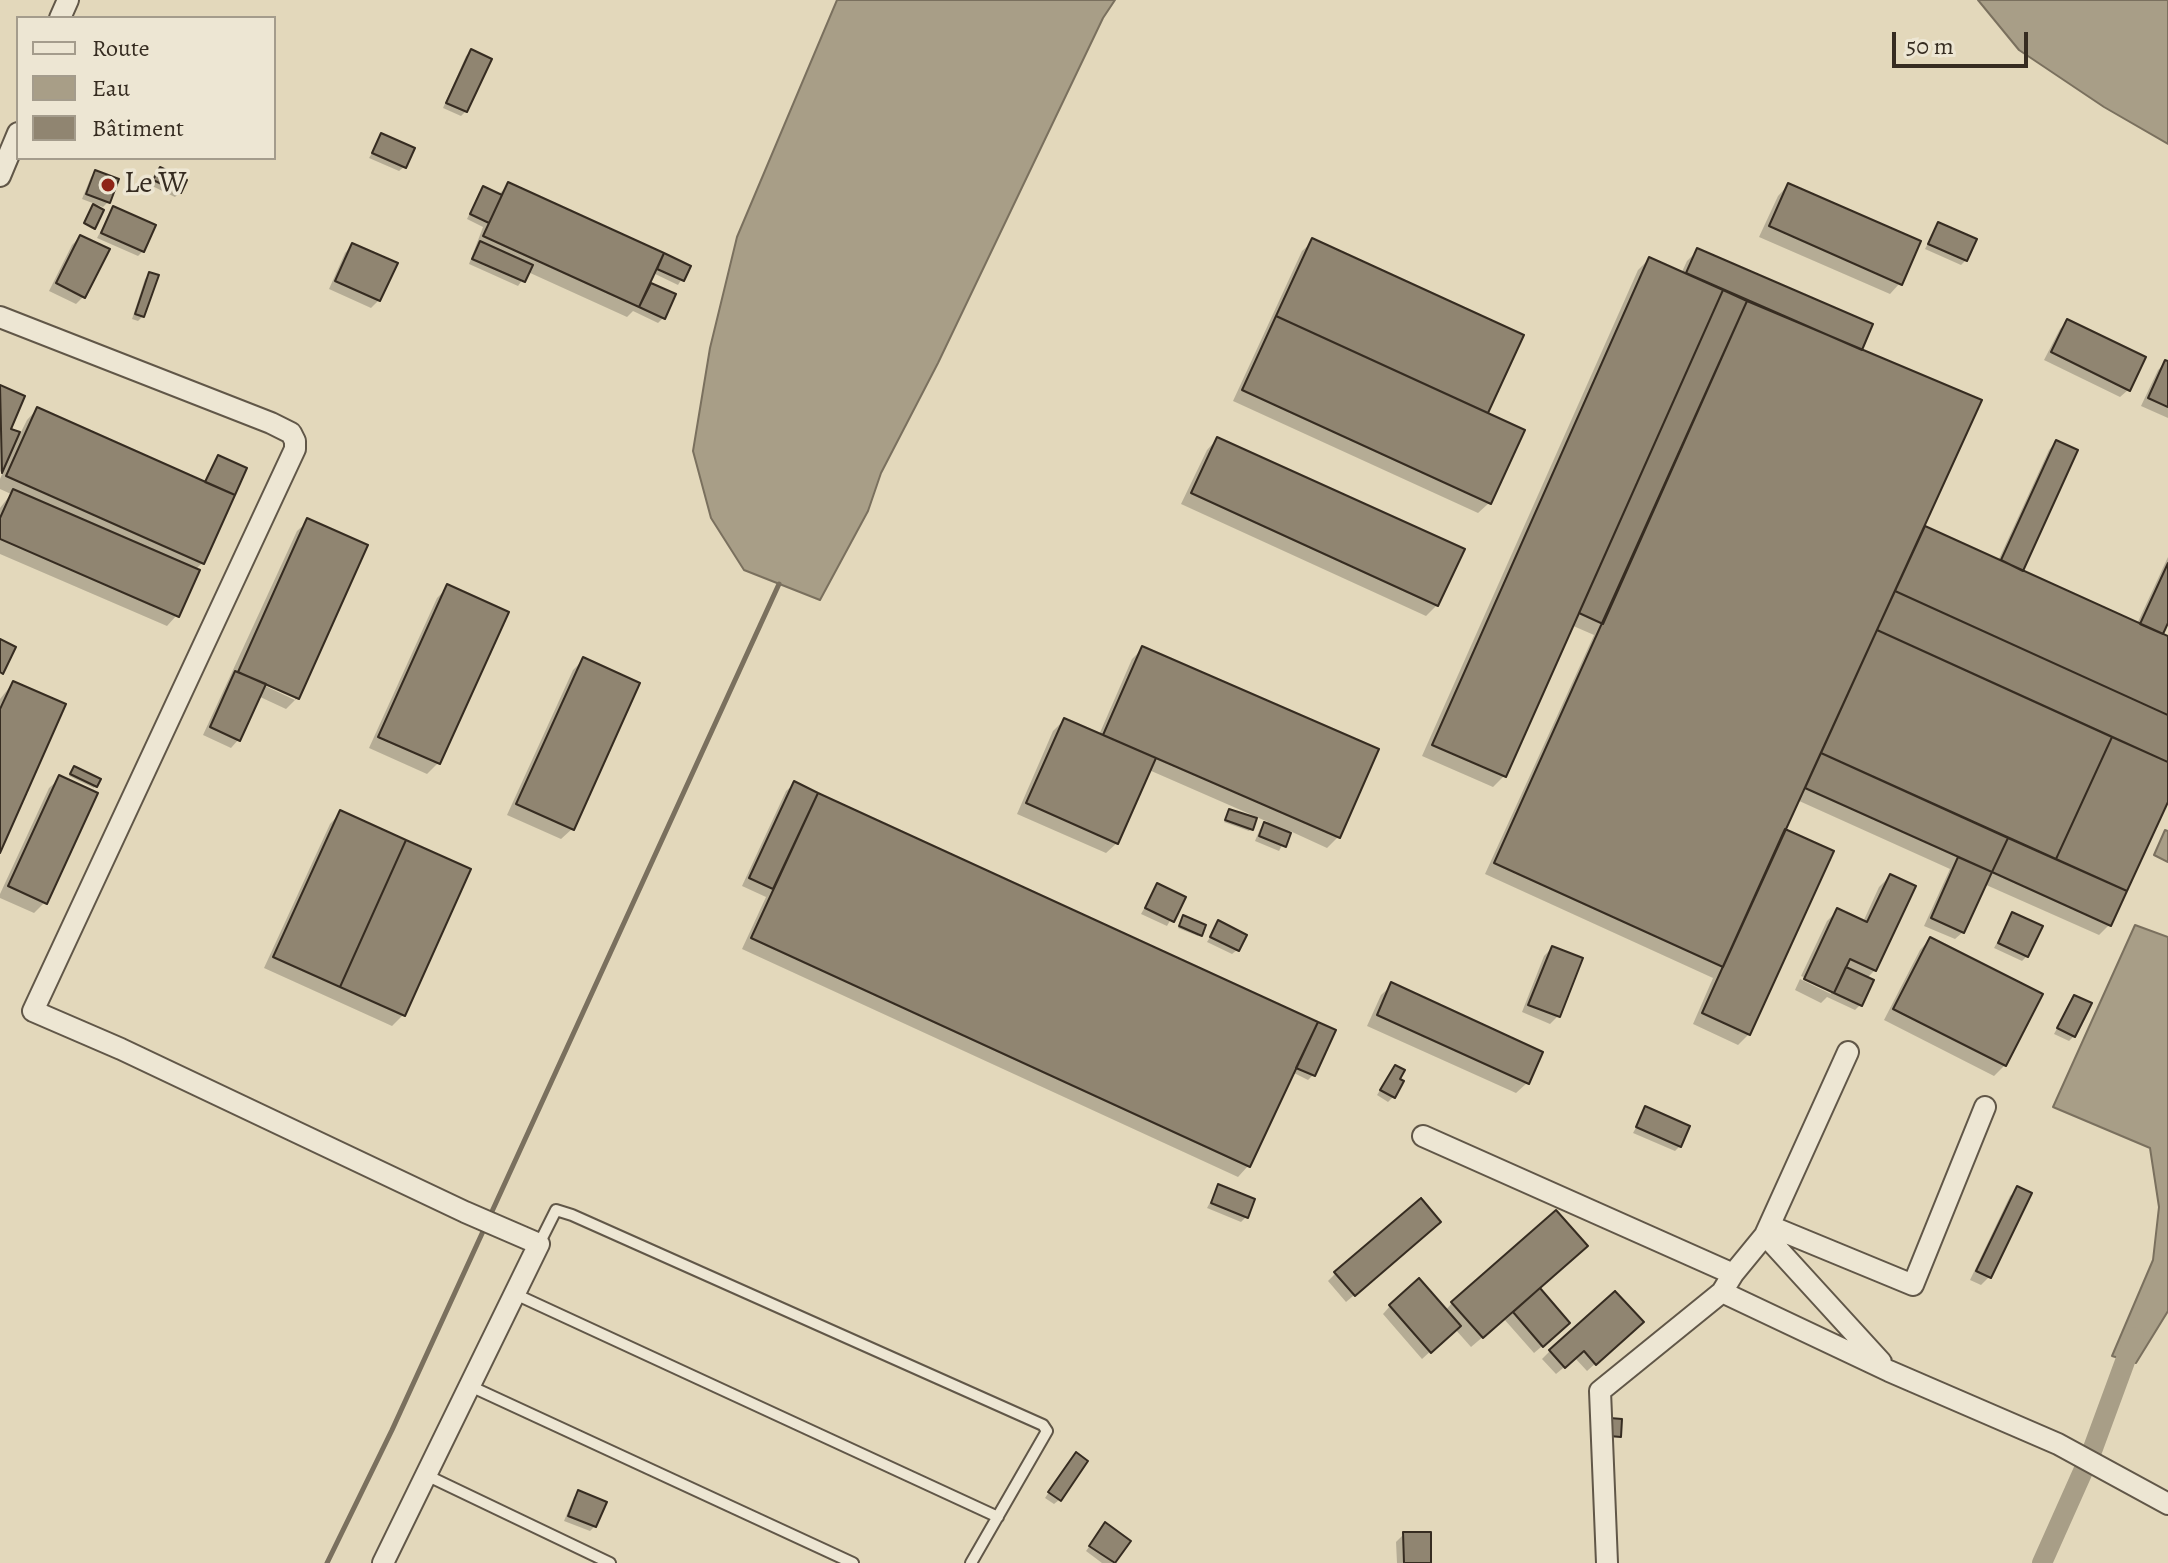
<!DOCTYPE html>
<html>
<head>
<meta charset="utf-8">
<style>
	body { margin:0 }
	#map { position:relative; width:2168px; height:1563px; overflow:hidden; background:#e3d8bb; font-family:Alegreya,serif }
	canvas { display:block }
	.legend { position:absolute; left:16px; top:16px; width:260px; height:144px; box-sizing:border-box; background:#ede6d3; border:2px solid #a49c8c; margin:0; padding:10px 14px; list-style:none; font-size:24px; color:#362c21 }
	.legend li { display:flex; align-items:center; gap:16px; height:40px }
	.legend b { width:40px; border:2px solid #a49c8c }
	.scale { position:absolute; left:1892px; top:32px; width:136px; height:36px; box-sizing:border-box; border:4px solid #362c21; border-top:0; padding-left:10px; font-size:24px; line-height:28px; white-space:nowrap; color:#362c21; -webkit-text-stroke:6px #ede6d3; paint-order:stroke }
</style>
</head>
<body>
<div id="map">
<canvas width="2168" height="1563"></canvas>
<ul class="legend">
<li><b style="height:10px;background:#ede6d3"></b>Route</li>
<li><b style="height:22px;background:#a89e87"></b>Eau</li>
<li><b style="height:22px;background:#908571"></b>Bâtiment</li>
</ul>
<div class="scale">50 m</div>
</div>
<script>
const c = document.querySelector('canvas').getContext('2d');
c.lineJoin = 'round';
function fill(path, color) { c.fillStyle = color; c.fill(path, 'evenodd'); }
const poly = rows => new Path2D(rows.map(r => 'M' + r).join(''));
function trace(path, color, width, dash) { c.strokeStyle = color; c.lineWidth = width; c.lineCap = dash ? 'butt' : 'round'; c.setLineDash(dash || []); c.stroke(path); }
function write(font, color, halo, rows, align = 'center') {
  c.font = font + ' Alegreya,serif'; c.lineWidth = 7; c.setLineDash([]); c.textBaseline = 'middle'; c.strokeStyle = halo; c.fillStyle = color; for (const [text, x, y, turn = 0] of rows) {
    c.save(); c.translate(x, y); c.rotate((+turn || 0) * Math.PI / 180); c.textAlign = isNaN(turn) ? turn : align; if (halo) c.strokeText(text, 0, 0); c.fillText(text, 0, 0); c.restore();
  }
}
const water = poly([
	[837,0,1115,0,1103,18,938,363,881,473,868,511,820,600,744,570,711,518,693,451,710,348,737,237,837,0],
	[1978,0,2168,0,2168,144,2104,107,2019,50,1978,0],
	[2165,830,2168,831,2168,862,2154,855,2165,830],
	[2135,925,2168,937,2168,1311,2136,1363,2112,1356,2153,1260,2159,1207,2150,1148,2053,1107,2135,925]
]);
fill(water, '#a89e87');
trace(water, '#7a705e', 2);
fill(poly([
	[471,51,466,111,461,116,443,108,466,56],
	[382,136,404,167,399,171,369,158],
	[160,169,180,192,175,197,150,185],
	[96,172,108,202,103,207,82,199,91,177],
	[508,185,689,267,678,285,653,273,648,284,674,295,663,318,658,323,633,311,627,317,528,272,518,286,469,264,483,227,467,219,479,193,484,189,498,195],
	[1788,185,1900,283,1890,294,1759,237,1778,196],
	[113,208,143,251,138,256,97,238],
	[1938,224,1966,260,1961,265,1925,249],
	[80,237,84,296,76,304,49,291,72,245],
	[1313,241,1521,336,1485,414,1489,503,1478,513,1233,401,1302,251],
	[352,245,379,300,371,308,329,289,345,253],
	[1698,250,1859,351,1922,527,1998,561,2049,450,2056,442,2021,572,2137,624,2168,557,2168,618,2160,635,2168,638,2168,796,2109,925,2099,935,1984,884,1963,932,1955,939,1924,926,1950,869,1797,800,1783,830,1749,1034,1738,1045,1693,1024,1713,978,1485,874,1594,635,1571,625,1504,776,1493,787,1422,756,1638,270,1649,259,1681,274,1687,261],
	[150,274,143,316,138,321,132,319,145,279],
	[2068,321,2128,390,2120,397,2044,360,2060,329],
	[2166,362,2168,363,2168,418,2141,406,2158,370],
	[0,388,23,397,8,430,20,434,27,420,37,409,204,483,218,457,245,469,202,563,195,570,177,615,167,626,0,554,0,508,11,494,0,489,0,479,5,467,0,472],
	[1217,439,1437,605,1426,616,1181,504,1207,450],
	[308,521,297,698,295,700,295,695,262,681,261,684,295,700,286,709,258,696,238,740,231,748,203,735,297,531],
	[448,587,438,763,427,774,369,748,437,598],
	[1143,648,1338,837,1327,848,1290,831,1279,851,1255,841,1260,829,1268,822,1149,770,1117,843,1106,853,1017,814,1053,731,1064,720,1099,735,1132,659],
	[583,660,572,829,561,839,507,815,573,670],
	[13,683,0,848,0,699],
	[72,770,95,786,94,788,69,776],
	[60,778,45,902,34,913,0,898,0,894,49,788],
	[794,784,1333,1031,1313,1075,1308,1080,1292,1072,1248,1166,1238,1177,742,949,766,897,742,886,786,791],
	[1229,811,1251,829,1249,831,1224,822],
	[340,813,403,1015,392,1026,264,968,330,824],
	[1890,876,1875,970,1866,979,1860,1005,1855,1010,1827,997,1821,1003,1795,990,1800,979,1831,994,1831,989,1801,976,1827,921,1838,910,1863,922,1879,887],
	[1157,886,1183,898,1167,926,1141,914],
	[2012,915,2027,956,2022,961,1994,948],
	[1182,919,1200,934,1198,936,1178,928],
	[1219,923,1237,950,1232,954,1207,942],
	[1930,939,2005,1065,1994,1076,1884,1020,1920,950],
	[1552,948,1558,1016,1550,1024,1522,1012,1544,956],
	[1392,985,1527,1083,1516,1093,1367,1026,1381,995],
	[2074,997,2074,1036,2069,1041,2054,1034],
	[1391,1072,1393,1097,1388,1102,1377,1095],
	[1646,1109,1680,1146,1675,1151,1633,1133],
	[1219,1186,1246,1217,1241,1222,1207,1208],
	[2018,1189,2030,1194,1989,1277,1981,1285,1970,1280,2010,1196],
	[1431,1230,1346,1302,1328,1281,1336,1273],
	[1538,1289,1560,1331,1534,1353,1504,1319,1471,1347,1455,1329,1422,1359,1383,1314,1390,1306,1445,1311,1452,1303],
	[1633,1330,1587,1371,1575,1358,1556,1374,1542,1359,1550,1351],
	[1071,1459,1059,1500,1054,1504,1045,1498],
	[579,1493,595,1526,590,1531,564,1521,574,1497],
	[1101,1530,1128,1541,1112,1563,1102,1563,1086,1551],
	[1404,1534,1429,1563,1397,1563,1396,1542]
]), '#0003');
trace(poly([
	[489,1218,779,584],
	[327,1563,392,1430,485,1227]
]), '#7a705e', 5);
trace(poly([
	[2042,1563,2092,1451,2134,1337]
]), '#a89e87', 20);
const building = poly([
	[471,49,492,59,467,112,446,103,471,49],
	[381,133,415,148,406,168,372,153,381,133],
	[160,167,187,180,181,193,153,180,160,167],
	[95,170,119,179,110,203,86,194,95,170],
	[508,182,664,253,639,307,483,236,508,182],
	[1788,183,1921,241,1902,285,1769,226,1788,183],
	[483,186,502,195,489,223,470,214,483,186],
	[93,204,104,210,95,229,84,223,93,204],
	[113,206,156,225,144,252,101,233,113,206],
	[1938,222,1977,239,1967,261,1928,244,1938,222],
	[80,235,110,249,85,298,56,283,80,235],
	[1312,238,1524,335,1488,413,1276,316,1312,238],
	[480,241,533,265,525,282,472,259,480,241],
	[352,243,398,263,380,301,335,281,352,243],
	[1697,248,1873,324,1862,350,1686,273,1697,248],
	[664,253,691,266,684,281,657,269,664,253],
	[1649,257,1723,290,1506,777,1432,745,1649,257],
	[149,272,159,275,144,317,135,314,149,272],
	[651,283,676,294,665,319,639,307,651,283],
	[1723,290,1747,301,1603,624,1579,613,1723,290],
	[1747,301,1982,400,1723,967,1494,863,1747,301],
	[1276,316,1525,430,1491,504,1242,390,1276,316],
	[2067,319,2146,357,2130,391,2051,352,2067,319],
	[2165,360,2168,361,2168,407,2148,398,2165,360],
	[0,385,25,396,11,429,20,432,2,473,0,385],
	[37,407,235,495,204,564,6,476,37,407],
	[1217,437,1465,549,1438,606,1191,493,1217,437],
	[2056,440,2078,450,2023,571,2001,560,2056,440],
	[218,455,247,468,235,495,205,482,218,455],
	[13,489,200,570,179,617,0,539,0,518,13,489],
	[307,518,368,545,299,699,238,672,307,518],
	[1925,526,2168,636,2168,715,1895,591,1925,526],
	[2168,563,2168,623,2163,634,2140,624,2168,563],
	[447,584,509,612,440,764,378,737,447,584],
	[1895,591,2168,715,2168,762,1877,630,1895,591],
	[1877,630,2112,737,2056,859,1821,753,1877,630],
	[0,639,16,647,3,674,0,672,0,639],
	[1142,646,1379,749,1340,838,1103,735,1142,646],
	[583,657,640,683,574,830,516,804,583,657],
	[235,671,266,684,240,741,210,727,235,671],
	[13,681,66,704,0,853,0,709,13,681],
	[1064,718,1156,758,1118,844,1026,803,1064,718],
	[2112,737,2168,762,2168,802,2127,891,2056,859,2112,737],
	[1821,753,2008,838,1992,872,1805,788,1821,753],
	[74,766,101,779,97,787,70,774,74,766],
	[59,775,98,793,47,904,8,886,59,775],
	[794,781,818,793,773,889,749,878,794,781],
	[818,793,1318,1022,1250,1167,751,938,818,793],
	[1229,809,1257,818,1253,830,1225,820,1229,809],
	[340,810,406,840,340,987,273,957,340,810],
	[1264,822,1291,833,1286,847,1259,836,1264,822],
	[1785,829,1834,851,1750,1035,1702,1013,1785,829],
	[2008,838,2127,891,2111,926,1992,872,2008,838],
	[406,840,471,869,405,1016,340,987,406,840],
	[1958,857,1992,872,1964,933,1931,918,1958,857],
	[1890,874,1916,886,1876,971,1850,959,1834,993,1804,979,1837,908,1867,922,1890,874],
	[1157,883,1186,897,1174,922,1145,908,1157,883],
	[2012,912,2043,926,2028,957,1998,943,2012,912],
	[1183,915,1206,925,1202,936,1179,926,1183,915],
	[1218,920,1247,935,1239,951,1210,937,1218,920],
	[1930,937,2043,994,2006,1066,1893,1009,1930,937],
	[1552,946,1583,958,1560,1017,1528,1005,1552,946],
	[1846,967,1874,980,1862,1006,1834,993,1846,967],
	[1391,982,1543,1052,1529,1084,1377,1015,1391,982],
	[2074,995,2092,1003,2075,1037,2057,1028,2074,995],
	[1318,1022,1336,1030,1315,1076,1296,1068,1318,1022],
	[1395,1065,1405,1070,1400,1079,1404,1081,1395,1098,1380,1090,1395,1065],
	[1645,1106,1690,1126,1681,1147,1636,1127,1645,1106],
	[1218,1184,1255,1199,1248,1218,1211,1203,1218,1184],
	[2017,1186,2032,1193,1991,1278,1976,1271,2017,1186],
	[1421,1198,1441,1222,1355,1296,1334,1272,1421,1198],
	[1556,1210,1588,1246,1483,1338,1451,1302,1556,1210],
	[1419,1278,1461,1326,1431,1353,1389,1305,1419,1278],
	[1540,1288,1570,1323,1543,1347,1513,1312,1540,1288],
	[1615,1291,1644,1322,1596,1365,1584,1351,1565,1368,1549,1350,1615,1291],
	[1610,1418,1622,1419,1621,1437,1609,1436,1610,1418],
	[1076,1452,1088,1461,1061,1501,1048,1492,1076,1452],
	[578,1490,607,1502,596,1527,568,1516,578,1490],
	[1105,1522,1131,1541,1115,1563,1089,1546,1105,1522],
	[1403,1532,1431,1532,1431,1563,1404,1563,1403,1532]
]);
fill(building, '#908571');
trace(building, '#362c21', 2);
const lane = poly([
	[539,1244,556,1210,572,1215,1043,1425,1047,1431,971,1563],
	[515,1294,998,1517],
	[470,1386,853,1563],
	[426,1475,610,1563]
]);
const street = poly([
	[60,18,68,0],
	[0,176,18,133],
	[0,317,271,423,291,433,295,441,295,449,33,1011,121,1049,465,1212,539,1244,383,1563],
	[1423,1136,1733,1274],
	[1770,1226,1913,1285,1985,1107],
	[1765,1235,1881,1362],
	[1722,1292,1889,1371,2058,1444,2168,1504],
	[1607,1563,1600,1391,1722,1292,1733,1274,1765,1235,1848,1052]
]);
trace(lane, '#615748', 14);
trace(street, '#615748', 24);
trace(lane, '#ede6d3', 10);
trace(street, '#ede6d3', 20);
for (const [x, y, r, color] of [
	[108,185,8,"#8f2418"]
]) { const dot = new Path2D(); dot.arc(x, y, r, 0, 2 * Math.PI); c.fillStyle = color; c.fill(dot); trace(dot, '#ede6d3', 3); }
write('30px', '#362c21', '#ede6d3', [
	["Le W",124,185]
], 'left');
</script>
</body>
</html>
